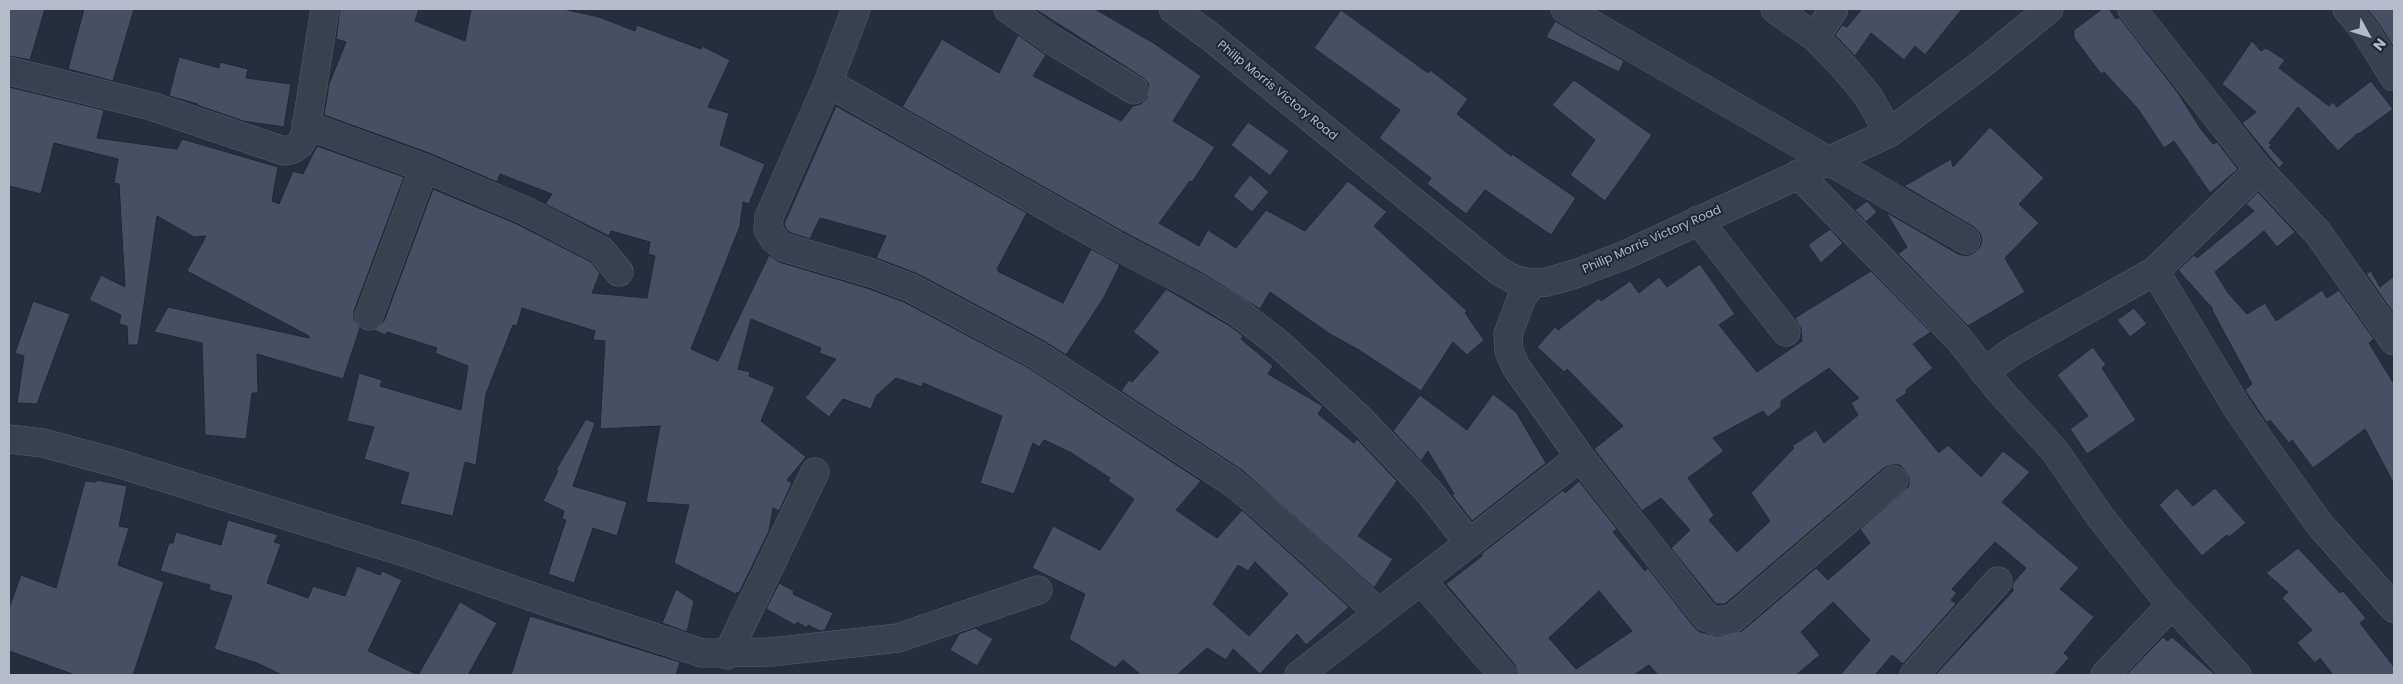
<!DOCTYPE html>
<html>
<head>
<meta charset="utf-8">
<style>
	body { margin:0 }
	#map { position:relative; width:2403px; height:684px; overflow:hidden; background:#242f3e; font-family:Poppins,sans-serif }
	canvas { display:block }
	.frame { position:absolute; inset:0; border:10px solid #b4bcc9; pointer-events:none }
	.north { position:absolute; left:2343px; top:10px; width:50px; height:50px; -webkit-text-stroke:4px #1d2633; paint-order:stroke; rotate:129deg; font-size:14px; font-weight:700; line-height:20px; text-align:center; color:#b4bcc9 }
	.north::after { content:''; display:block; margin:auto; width:18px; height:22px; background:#b4bcc9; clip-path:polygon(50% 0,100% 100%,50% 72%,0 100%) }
</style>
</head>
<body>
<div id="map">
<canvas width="2403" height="684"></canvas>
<div class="frame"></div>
<div class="north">N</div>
</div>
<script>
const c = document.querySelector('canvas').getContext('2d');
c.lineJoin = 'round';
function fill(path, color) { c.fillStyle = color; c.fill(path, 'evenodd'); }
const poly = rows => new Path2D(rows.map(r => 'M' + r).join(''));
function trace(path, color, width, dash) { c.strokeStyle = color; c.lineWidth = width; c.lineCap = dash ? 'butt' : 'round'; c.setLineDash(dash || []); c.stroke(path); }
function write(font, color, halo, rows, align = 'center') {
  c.font = font + ' Poppins,sans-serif'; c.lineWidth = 4; c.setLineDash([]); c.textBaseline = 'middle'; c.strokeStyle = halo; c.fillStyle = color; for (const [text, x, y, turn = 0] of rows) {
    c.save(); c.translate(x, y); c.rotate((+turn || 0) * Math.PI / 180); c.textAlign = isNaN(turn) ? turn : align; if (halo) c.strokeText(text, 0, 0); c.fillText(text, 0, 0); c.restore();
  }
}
const building = poly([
	[9,9,45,9,30,60,9,56,9,9],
	[84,9,134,9,113,81,68,69,84,9],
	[340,9,419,9,415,21,465,41,471,9,563,9,599,17,635,31,637,25,701,49,702,46,730,60,708,107,729,113,720,145,765,164,749,204,743,202,740,226,691,349,718,361,769,255,779,262,867,288,904,302,1029,368,1201,481,1176,510,1217,538,1242,510,1349,607,1306,645,1297,634,1260,674,1233,649,1226,660,1207,648,1177,675,1141,675,1123,660,1115,668,1069,639,1085,594,1032,568,1053,526,1100,550,1134,499,1108,481,1110,478,1070,452,1044,440,1039,447,1033,443,1014,494,980,483,1002,416,923,383,922,387,896,378,876,396,871,409,843,399,829,417,805,398,836,359,819,353,821,348,751,319,738,369,750,372,749,376,775,387,761,421,806,457,787,480,792,483,779,511,773,508,769,531,739,593,737,592,736,594,674,563,689,505,646,502,660,426,600,429,605,341,593,340,595,331,522,308,517,326,513,325,486,394,476,465,465,462,453,516,400,504,409,473,364,459,374,427,347,421,359,373,382,380,380,386,461,410,468,366,435,353,437,348,387,332,385,335,374,330,384,321,433,189,517,224,591,262,600,273,592,293,647,298,655,256,648,254,650,242,611,231,609,236,545,204,552,194,500,174,497,182,429,153,324,115,329,84,346,42,336,39,340,9],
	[1255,562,1288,594,1249,636,1213,604,1238,565,1248,571,1255,562],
	[1035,9,1095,9,1155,44,1201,76,1173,121,1215,147,1192,182,1190,181,1159,223,1199,246,1208,230,1236,248,1266,210,1305,231,1348,181,1387,212,1374,226,1467,311,1465,313,1484,340,1467,355,1453,342,1421,391,1359,350,1330,334,1270,292,1260,309,1202,273,1122,231,902,107,942,39,999,73,1018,35,1046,55,1033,76,1121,121,1133,106,1141,104,1147,98,1149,84,1142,77,1035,9],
	[1862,9,1962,9,1925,55,1915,46,1904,60,1871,33,1855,56,1835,35,1842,25,1847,27,1862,9],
	[2102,9,2109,9,2116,19,2119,17,2178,93,2200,128,2213,144,2217,142,2238,169,2210,193,2174,141,2164,148,2138,109,2104,72,2101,74,2074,38,2074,30,2102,9],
	[2367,9,2394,9,2394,48,2379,24,2367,9],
	[1341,10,1428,73,1430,70,1468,99,1457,114,1511,156,1512,154,1576,198,1551,235,1485,190,1466,214,1427,184,1431,178,1379,138,1400,110,1314,48,1341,10],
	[1555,21,1624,61,1619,72,1546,37,1555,21],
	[2252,41,2261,51,2266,48,2285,60,2279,68,2329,106,2333,102,2337,107,2371,81,2393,109,2359,134,2358,133,2338,151,2298,107,2269,143,2272,146,2269,147,2284,163,2279,168,2242,123,2256,112,2222,84,2252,41],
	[179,57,219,68,220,62,248,69,246,78,291,84,284,127,243,121,197,105,198,104,169,96,179,57],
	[1574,80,1652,135,1605,201,1570,175,1595,140,1552,105,1574,80],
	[9,87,104,110,97,138,177,149,182,139,278,167,272,201,279,204,293,171,303,174,317,146,404,177,354,311,354,319,360,328,343,379,257,354,258,393,252,393,246,439,205,435,202,343,154,332,168,307,309,338,309,336,187,271,206,236,194,237,157,216,138,345,128,345,127,326,119,324,121,315,89,300,101,275,125,287,119,184,114,183,118,159,54,143,41,194,9,186,9,87],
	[836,106,1027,213,997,269,999,272,1063,303,1091,249,1120,265,1103,299,1066,355,1044,341,918,274,876,258,886,236,820,218,810,239,791,233,786,229,784,224,836,106],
	[1248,122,1289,151,1270,176,1231,145,1248,122],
	[1990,127,2044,178,2019,204,2039,223,2005,258,2025,292,1968,326,1898,254,1907,247,1886,212,1958,254,1966,256,1974,253,1980,247,1982,240,1980,233,1974,227,1904,186,1951,159,1953,167,1990,127],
	[1250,175,1269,192,1252,212,1233,196,1250,175],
	[2258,192,2295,232,2277,247,2264,231,2215,272,2228,293,2247,314,2265,303,2276,321,2322,290,2327,298,2339,290,2374,339,2369,343,2394,384,2394,484,2365,429,2313,468,2292,440,2289,443,2270,420,2267,423,2245,390,2252,384,2212,310,2213,309,2178,270,2194,255,2197,258,2254,211,2246,204,2258,192],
	[1867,201,1877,212,1866,222,1855,210,1867,201],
	[1830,229,1843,243,1821,263,1808,245,1830,229],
	[1700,264,1735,314,1719,325,1757,372,1802,341,1801,329,1795,318,1871,271,1931,332,1913,344,1933,368,1906,390,1907,393,1896,400,1939,453,1948,445,1981,477,2003,451,2030,472,2002,502,2079,568,2060,589,2094,617,2064,653,2069,658,2054,675,1935,675,2014,590,2012,588,2013,583,2026,568,1995,542,1952,589,1957,593,1951,600,1956,604,1903,664,1892,655,1875,675,1840,675,1870,640,1833,602,1801,632,1820,655,1796,675,1658,675,1649,665,1634,675,1518,675,1515,665,1446,584,1482,556,1481,554,1563,490,1565,493,1579,481,1617,529,1613,532,1645,571,1648,568,1694,627,1700,632,1717,636,1742,631,1816,568,1828,580,1870,543,1860,529,1909,486,1909,478,1905,470,1900,465,1892,465,1884,468,1725,604,1716,604,1671,548,1690,530,1661,498,1642,511,1594,449,1623,426,1567,369,1564,372,1537,347,1555,327,1558,330,1599,298,1601,301,1630,281,1639,293,1659,277,1667,287,1700,264],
	[1829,368,1859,398,1851,403,1858,415,1824,443,1816,430,1792,446,1794,448,1751,493,1770,521,1737,552,1709,520,1714,515,1688,478,1724,451,1713,438,1763,411,1768,417,1781,407,1781,401,1829,368],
	[1599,591,1632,631,1576,669,1549,638,1599,591],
	[2371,271,2380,287,2394,276,2394,314,2366,274,2371,271],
	[1166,289,1230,326,1243,336,1241,339,1273,366,1268,374,1323,406,1318,414,1354,443,1357,439,1397,481,1358,536,1393,559,1374,588,1242,470,1121,391,1129,380,1132,382,1159,352,1133,332,1166,289],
	[33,301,70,314,37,404,17,403,24,356,15,353,33,301],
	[2134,308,2147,324,2130,337,2117,320,2134,308],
	[2093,347,2106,365,2102,368,2136,420,2087,454,2070,429,2088,416,2057,375,2093,347],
	[1493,394,1516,412,1546,463,1472,521,1452,495,1454,494,1428,451,1421,461,1393,431,1420,395,1467,430,1493,394],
	[586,419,595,423,573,486,627,502,617,536,593,528,574,583,548,574,566,520,562,519,564,511,543,501,558,471,556,470,586,419],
	[97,480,127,486,119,526,129,528,118,565,164,582,133,675,75,675,9,651,9,608,21,575,56,588,85,481,96,482,97,480],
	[2177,488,2193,506,2215,488,2246,523,2229,537,2227,535,2202,556,2159,505,2177,488],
	[228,520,278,535,274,542,281,544,267,583,308,598,313,586,345,596,357,566,380,575,382,571,402,580,368,651,418,675,282,675,257,663,214,649,232,596,209,590,210,585,160,571,169,543,173,543,176,532,221,545,228,520],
	[2298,548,2340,593,2343,591,2366,618,2360,623,2394,667,2394,675,2333,675,2320,658,2315,663,2297,643,2312,630,2282,598,2288,592,2266,573,2298,548],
	[779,583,794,591,793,594,833,613,825,630,820,631,808,625,807,628,797,622,795,625,766,609,779,583],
	[676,589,694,601,687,632,662,623,676,589],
	[460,602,497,623,468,675,418,675,460,602],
	[530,616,680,662,676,675,511,675,530,616],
	[975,628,993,639,977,666,950,650,959,634,975,628],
	[2163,637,2168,641,2172,637,2216,675,2126,675,2163,637]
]);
fill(building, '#455162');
trace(building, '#1f2835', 1);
const street = poly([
	[856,9,828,83,769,217,768,229,774,239,783,247,872,273,911,288,1037,355,1232,482,1263,508,1379,613],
	[1008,9,1050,39,1134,90],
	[1173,9,1212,38,1499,271,1515,280,1533,283,1547,282,1575,274,1625,255,1889,133,1978,67,2049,9],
	[1565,9,1966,240],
	[1775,9,1815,37,1843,66,1868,96,1889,133],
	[2132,9,2259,170,2318,233,2394,341],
	[2347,9,2366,32,2394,77],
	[1815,37,1834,9],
	[9,71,151,106,284,151,293,149,300,144,305,135,325,9],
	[828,83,1115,245,1194,286,1239,313,1279,344,1361,420,1430,493,1469,543],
	[306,125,424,168,524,210,601,250,619,272],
	[1798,174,1958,338,2000,391,2054,450,2101,518,2158,589,2237,675],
	[1698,220,1786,332],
	[2155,271,2238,409,2269,454,2320,525,2394,608],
	[1533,283,1522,297,1508,334,1509,351,1516,367,1580,457,1706,617,1716,621,1732,619,1894,480],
	[369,316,424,168],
	[1984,372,2013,351,2155,271,2259,170],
	[9,439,43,443,117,463,410,554,553,604,702,653,771,652,898,638,1038,590],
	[1421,580,1503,675],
	[727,655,815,472],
	[1299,675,1580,457],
	[1914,675,1998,581],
	[2105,675,2172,604]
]);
trace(street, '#565f6c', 29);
trace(street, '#38414e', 28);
write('12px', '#b4bcc9', '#1d2633', [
	["Philip Morris Victory Road",1277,91,39],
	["Philip Morris Victory Road",1652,240,-24]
]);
</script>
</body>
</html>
